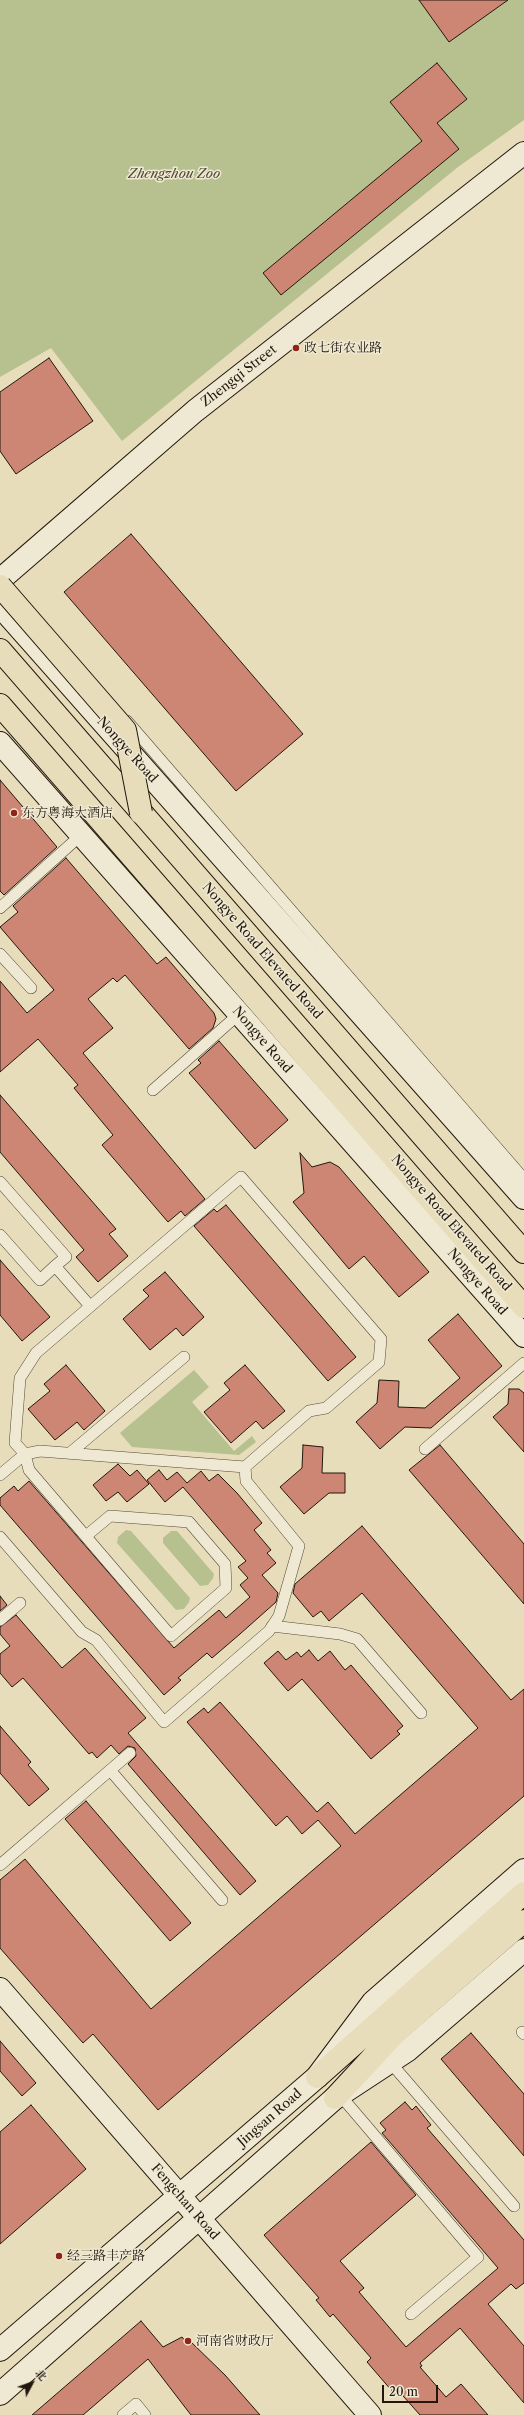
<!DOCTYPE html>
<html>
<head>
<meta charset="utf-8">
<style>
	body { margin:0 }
	#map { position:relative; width:524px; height:2415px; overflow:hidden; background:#e7ddbb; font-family:"Libre Caslon Text","Noto Serif SC",serif }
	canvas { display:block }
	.north { position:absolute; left:12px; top:2363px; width:40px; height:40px; -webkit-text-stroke:3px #efe9d3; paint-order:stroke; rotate:49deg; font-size:11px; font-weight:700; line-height:16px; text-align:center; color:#23170d }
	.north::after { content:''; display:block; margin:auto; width:14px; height:18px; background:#23170d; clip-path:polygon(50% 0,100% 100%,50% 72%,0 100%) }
	.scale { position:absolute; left:382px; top:2385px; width:56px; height:18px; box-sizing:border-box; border:2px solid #23170d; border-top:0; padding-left:5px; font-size:12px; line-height:14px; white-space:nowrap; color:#23170d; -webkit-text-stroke:3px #efe9d3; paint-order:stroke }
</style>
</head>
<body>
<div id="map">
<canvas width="524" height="2415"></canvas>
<div class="north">北</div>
<div class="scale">20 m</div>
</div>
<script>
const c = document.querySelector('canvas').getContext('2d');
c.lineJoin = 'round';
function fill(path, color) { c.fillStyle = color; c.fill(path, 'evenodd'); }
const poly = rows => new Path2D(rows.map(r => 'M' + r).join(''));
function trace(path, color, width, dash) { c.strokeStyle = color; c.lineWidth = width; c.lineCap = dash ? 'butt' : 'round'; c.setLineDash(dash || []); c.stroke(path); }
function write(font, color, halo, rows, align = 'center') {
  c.font = font + ' "Libre Caslon Text","Noto Serif SC",serif'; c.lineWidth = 3; c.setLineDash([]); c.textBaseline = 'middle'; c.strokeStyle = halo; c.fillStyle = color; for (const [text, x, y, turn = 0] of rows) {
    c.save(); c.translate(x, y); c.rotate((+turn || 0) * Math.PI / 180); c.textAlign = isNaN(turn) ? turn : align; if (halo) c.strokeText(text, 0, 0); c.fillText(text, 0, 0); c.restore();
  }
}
fill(poly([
	[0,0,524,0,524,120,458,167,122,441,51,348,0,377],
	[194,1370,209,1387,192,1402,234,1451,252,1436,256,1442,239,1455,132,1447,120,1433],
	[126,1530,131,1531,190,1598,189,1602,184,1609,176,1610,117,1543,118,1537],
	[171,1531,177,1531,214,1574,213,1578,208,1585,200,1586,163,1543,163,1538]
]), '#b7c08f');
const building = poly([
	[419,0,508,0,449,42,419,0],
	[437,63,467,99,437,123,459,149,281,295,263,273,422,141,390,102,437,63],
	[49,358,93,421,16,474,0,451,0,392,49,358],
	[131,534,303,734,236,791,64,592,131,534],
	[0,780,57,847,4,895,0,891,0,780],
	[66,858,157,964,166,957,214,1013,216,1019,213,1028,189,1049,125,975,117,982,113,978,88,999,113,1028,83,1053,205,1199,185,1216,181,1211,168,1222,102,1145,113,1135,74,1088,78,1085,38,1039,0,1072,0,981,27,1013,54,990,0,927,18,912,13,906,66,858],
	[219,1041,288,1120,255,1149,189,1073,201,1063,198,1060,219,1041],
	[0,1095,116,1229,109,1234,128,1256,98,1282,76,1257,84,1250,0,1152,0,1095],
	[300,1153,312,1167,330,1162,339,1167,429,1272,399,1297,364,1256,349,1269,293,1202,304,1193,300,1153],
	[226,1205,356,1357,328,1381,194,1226,214,1209,217,1212,226,1205],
	[0,1260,50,1317,22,1341,0,1315,0,1260],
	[165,1272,204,1317,183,1336,176,1328,150,1350,123,1319,149,1296,143,1290,165,1272],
	[458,1314,502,1366,431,1428,405,1427,380,1449,356,1422,377,1403,379,1380,399,1381,398,1407,425,1408,460,1378,428,1340,458,1314],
	[66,1365,105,1411,84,1430,77,1422,55,1440,28,1409,50,1391,44,1384,66,1365],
	[245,1365,285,1411,263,1429,256,1421,231,1443,204,1412,230,1390,224,1383,245,1365],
	[509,1389,519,1389,524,1393,524,1452,493,1417,508,1404,509,1389],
	[303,1445,323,1447,322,1473,345,1473,345,1493,329,1493,304,1514,280,1487,302,1468,303,1445],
	[440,1445,524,1544,524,1604,409,1470,440,1445],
	[118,1464,130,1476,137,1470,149,1484,127,1502,118,1492,106,1501,93,1485,118,1464],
	[159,1470,167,1480,177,1472,187,1483,201,1471,209,1481,218,1474,237,1493,262,1523,254,1530,271,1550,267,1553,276,1563,262,1575,278,1593,276,1602,240,1634,212,1658,207,1653,178,1678,181,1680,164,1695,0,1505,0,1498,14,1486,18,1491,29,1481,174,1648,219,1610,226,1618,250,1597,240,1585,248,1578,238,1567,246,1561,183,1487,165,1502,147,1480,159,1470],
	[362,1526,511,1700,524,1689,524,1796,158,2110,93,2034,83,2043,0,1948,0,1880,25,1859,151,2009,341,1846,318,1820,302,1834,287,1816,276,1826,187,1722,204,1708,208,1713,220,1702,317,1812,328,1802,355,1834,478,1728,362,1593,329,1621,321,1611,313,1617,293,1593,295,1584,362,1526],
	[0,1596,7,1605,0,1611,0,1596],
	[16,1615,62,1668,85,1648,146,1718,128,1733,256,1881,240,1895,128,1764,136,1756,135,1748,128,1746,119,1754,111,1745,97,1758,92,1752,89,1754,23,1678,12,1687,0,1673,0,1654,10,1646,0,1634,0,1627,16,1615],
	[309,1650,318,1661,330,1651,345,1670,351,1665,403,1726,397,1731,400,1734,371,1759,302,1679,288,1691,264,1663,278,1651,286,1660,297,1652,301,1657,309,1650],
	[0,1726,31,1762,28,1765,49,1789,29,1806,0,1773,0,1726],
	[86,1801,191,1923,170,1941,65,1819,86,1801],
	[471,2033,524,2094,524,2156,441,2059,471,2033],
	[0,2041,36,2083,22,2096,0,2071,0,2041],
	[405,2102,412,2110,416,2106,431,2125,427,2128,524,2240,524,2283,516,2289,511,2284,488,2304,524,2346,524,2403,460,2328,420,2363,422,2366,420,2367,446,2397,461,2384,488,2415,420,2415,396,2388,392,2391,367,2362,371,2358,333,2314,330,2317,316,2300,319,2298,264,2235,371,2142,416,2195,340,2261,364,2288,359,2292,406,2347,498,2268,382,2133,386,2130,380,2123,405,2102],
	[31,2105,86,2169,0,2244,0,2132,31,2105],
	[141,2321,163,2347,182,2337,187,2343,190,2341,225,2375,260,2415,191,2415,148,2359,83,2415,32,2415,141,2321]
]);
fill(building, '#cd8574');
trace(building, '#23170d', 1);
const lane = poly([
	[127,721,524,1179],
	[0,908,81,835],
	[0,954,31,988],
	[153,1090,239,1014],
	[0,1182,66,1257,55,1266,90,1306],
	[0,1235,40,1280,55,1266],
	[425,1449,524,1363],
	[70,1453,184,1357],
	[0,1475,25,1454,15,1443,20,1378,36,1353,241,1177,381,1339,379,1362,326,1408,309,1411,245,1467,40,1451,25,1454,29,1470,171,1636,226,1588,225,1564,189,1522,110,1516,86,1536],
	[0,1537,82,1632,96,1640,164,1722,269,1631,279,1616,299,1546,246,1481,245,1467],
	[0,1620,20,1603],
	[272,1626,340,1634,357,1639,421,1713],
	[110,1770,222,1900],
	[0,1865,130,1753],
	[522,2032,524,2034],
	[390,2062,514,2206],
	[340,2095,478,2257,411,2314],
	[123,2415,136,2404,145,2415]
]);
const secondary = poly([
	[0,580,195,411,524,153],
	[0,606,524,1198],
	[0,743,524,1336],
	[0,1989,370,2415],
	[0,2350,317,2077,373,2002,524,1870],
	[0,2394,335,2098,408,2050,524,1950]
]);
const highway = poly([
	[0,650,524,1252],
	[0,705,524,1307],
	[317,2077,524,1893],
	[335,2098,396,2032,524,1921]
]);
trace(lane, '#544838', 12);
trace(secondary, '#23170d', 24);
trace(highway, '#23170d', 24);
trace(lane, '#efe9d3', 11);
trace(secondary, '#efe9d3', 22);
trace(highway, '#e7ddbb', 22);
const highwayBridge = poly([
	[0,586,125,730,141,813]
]);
trace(highwayBridge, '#23170d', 24, []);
trace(highwayBridge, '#e7ddbb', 22);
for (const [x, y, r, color] of [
	[296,348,4,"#8f2418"],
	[14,813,4,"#8f2418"],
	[59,2256,4,"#8f2418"],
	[188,2341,4,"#8f2418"]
]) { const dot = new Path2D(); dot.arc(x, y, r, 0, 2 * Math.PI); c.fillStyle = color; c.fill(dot); trace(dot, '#efe9d3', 1.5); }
write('italic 13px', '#4f4a34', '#efe9d3', [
	["Zhengzhou Zoo",174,174]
]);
write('13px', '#23170d', '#efe9d3', [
	["政七街农业路",304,348],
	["东方粤海大酒店",22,813],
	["经三路丰产路",67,2256],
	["河南省财政厅",196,2341]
], 'left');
write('13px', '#23170d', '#efe9d3', [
	["Zhengqi Street",239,376,-38],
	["Nongye Road",127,750,48],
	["Nongye Road Elevated Road",262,951,49],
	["Nongye Road",262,1040,49],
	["Nongye Road Elevated Road",451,1223,49],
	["Nongye Road",477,1282,49],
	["Jingsan Road",270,2118,-41],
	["Fengchan Road",185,2202,49]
]);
</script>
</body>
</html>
